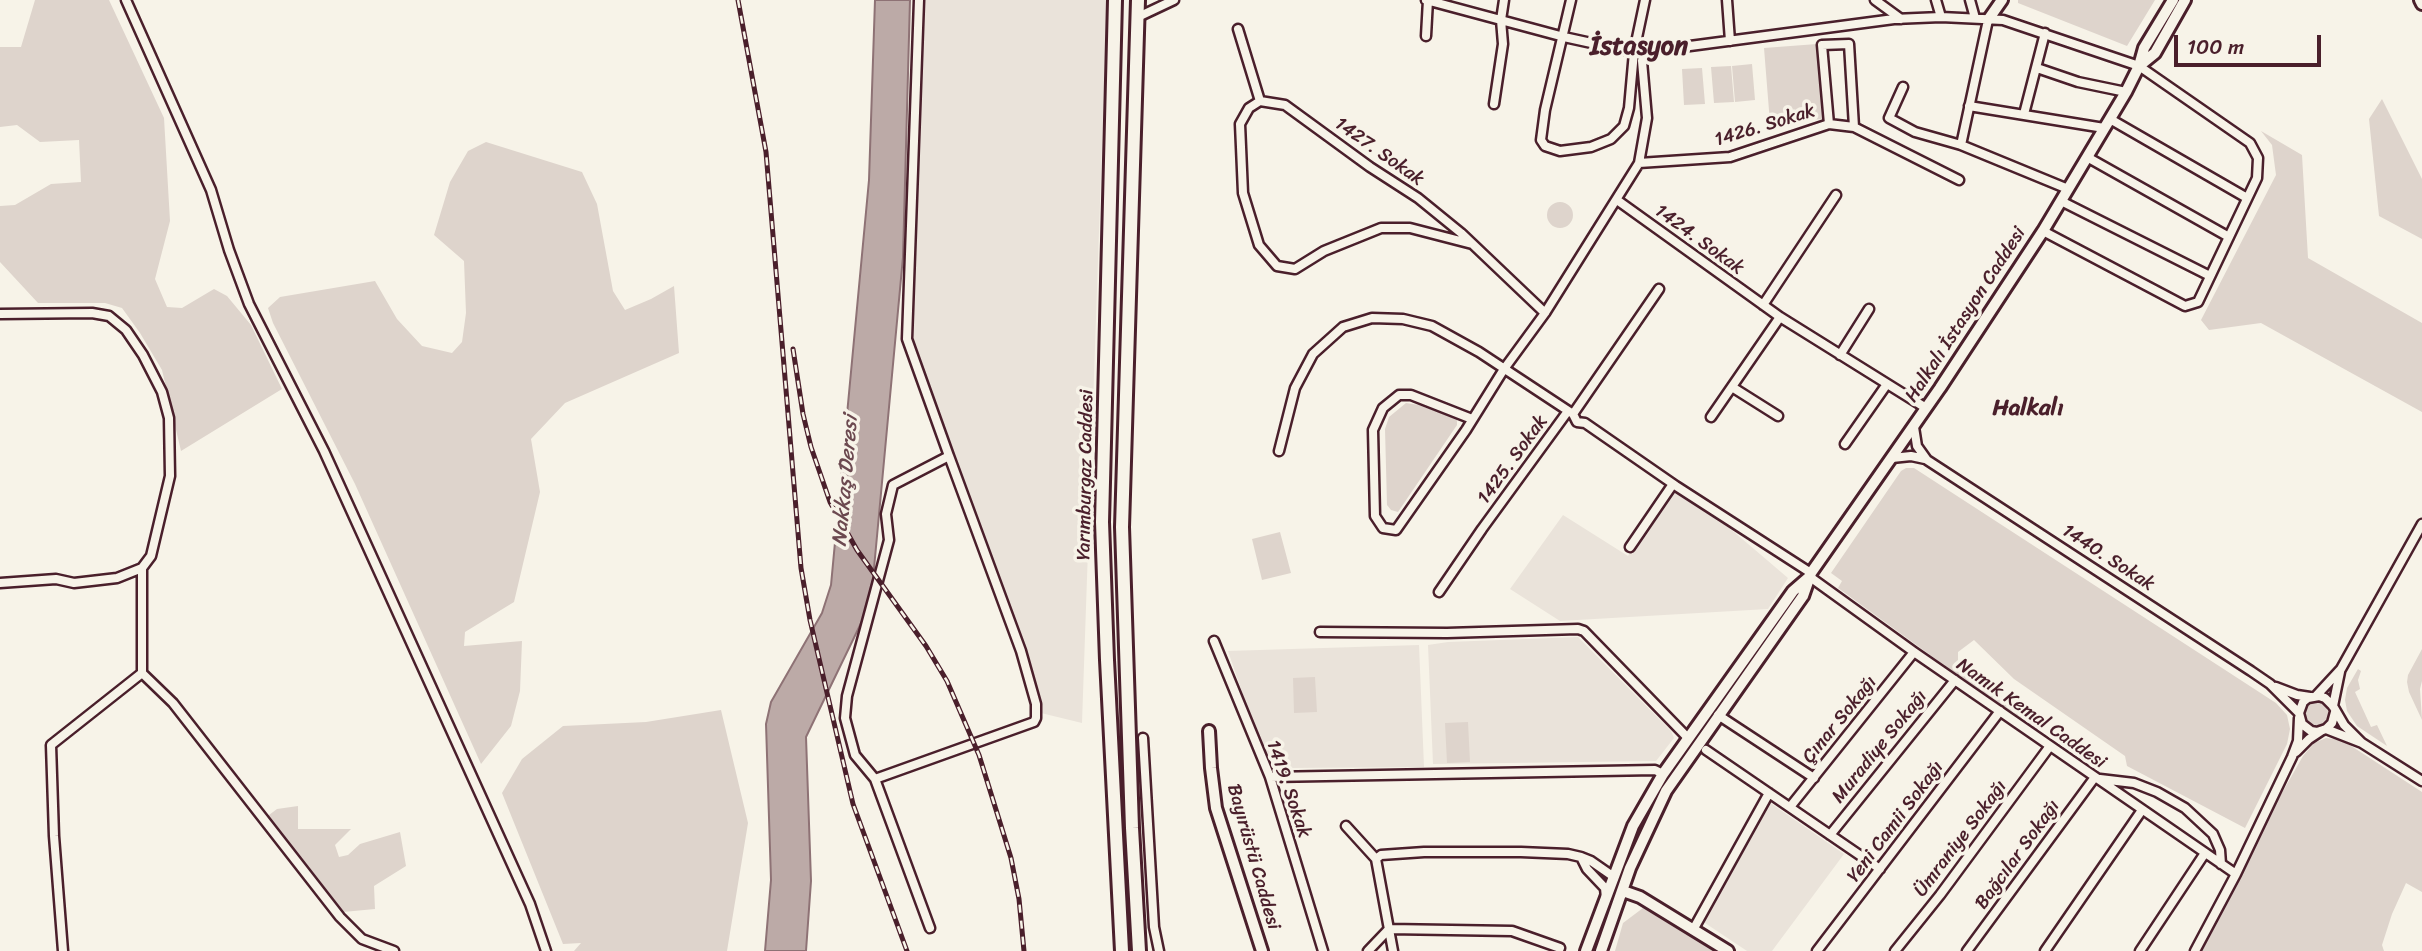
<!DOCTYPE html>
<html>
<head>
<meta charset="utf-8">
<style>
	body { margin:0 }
	#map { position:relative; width:2422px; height:951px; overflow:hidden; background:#f7f3e8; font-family:Sriracha,sans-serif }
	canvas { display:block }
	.scale { position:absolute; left:2174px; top:35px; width:147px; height:32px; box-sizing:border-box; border:4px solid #4a1f2b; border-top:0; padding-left:9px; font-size:21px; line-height:24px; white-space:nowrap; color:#4a1f2b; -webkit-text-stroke:5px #f7f3e8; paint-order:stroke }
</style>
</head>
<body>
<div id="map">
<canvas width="2422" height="951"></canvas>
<div class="scale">100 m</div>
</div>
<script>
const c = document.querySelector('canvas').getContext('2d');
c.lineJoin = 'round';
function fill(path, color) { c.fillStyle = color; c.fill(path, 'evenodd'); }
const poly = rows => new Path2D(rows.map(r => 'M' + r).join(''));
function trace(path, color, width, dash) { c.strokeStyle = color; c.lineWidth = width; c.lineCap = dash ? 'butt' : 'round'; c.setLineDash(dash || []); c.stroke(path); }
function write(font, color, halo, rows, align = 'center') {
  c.font = font + ' Sriracha,sans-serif'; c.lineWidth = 7; c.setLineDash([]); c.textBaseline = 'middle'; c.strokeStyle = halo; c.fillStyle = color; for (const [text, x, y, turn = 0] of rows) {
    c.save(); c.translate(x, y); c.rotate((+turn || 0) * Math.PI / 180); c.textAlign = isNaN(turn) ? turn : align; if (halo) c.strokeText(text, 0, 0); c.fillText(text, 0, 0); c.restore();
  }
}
fill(poly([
	[915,0,1107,0,1082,723,1041,713,902,333],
	[1671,491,1720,520,1788,578,1768,609,1560,621,1510,589,1563,515,1628,556],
	[1578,637,1671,731,1674,738,1656,761,1433,764,1428,645,1448,642],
	[1419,645,1424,767,1290,768,1274,762,1263,753,1228,651],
	[1769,802,1844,854,1772,951,1747,951,1702,921]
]), '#eae3da');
fill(poly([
	[35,0,109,0,164,118,170,221,155,279,167,307,182,308,214,289,227,296,251,325,282,389,181,451,162,370,140,333,122,308,105,303,38,303,0,262,0,206,15,205,51,184,81,182,79,140,40,142,17,125,0,127,0,47,21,47],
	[2018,0,2155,0,2127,46,2018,3],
	[1817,44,1823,119,1770,123,1764,48],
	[1752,64,1755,100,1735,102,1732,66],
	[1731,66,1734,102,1714,103,1711,67],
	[1702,68,1705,104,1684,105,1682,69],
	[2382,99,2422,179,2422,239,2379,216,2369,119],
	[2261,131,2302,155,2308,258,2422,323,2422,412,2261,323,2209,330,2201,320,2276,175,2272,145],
	[486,142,582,172,597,204,613,291,625,310,651,299,674,286,679,353,565,403,531,439,540,492,514,602,465,632,464,646,522,641,520,691,511,726,481,764,355,484,273,323,268,308,280,297,375,281,397,319,422,346,452,353,462,342,466,313,464,261,434,235,450,182,468,151],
	'1547 215a13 13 0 1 1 26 0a13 13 0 1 1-26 0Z',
	[1406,403,1419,405,1457,419,1457,425,1398,512,1391,510,1387,505,1385,429,1389,417],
	[1906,468,1914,468,2276,703,2287,715,2290,729,2287,744,2245,828,2127,766,2125,756,2014,679,1974,640,1958,652,1958,662,1991,684,2011,707,2038,729,2036,732,1838,588,1842,581,1831,573,1901,471],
	[1280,532,1291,573,1262,580,1252,539],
	[2422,649,2422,681,2420,689,2422,720,2409,692,2407,682,2408,675],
	[2358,669,2361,671,2358,680,2360,689,2355,692,2371,727,2377,725,2387,746,2357,726,2347,711,2345,700,2347,688],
	[1315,677,1317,712,1294,713,1293,678],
	'2304 714a13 13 0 1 1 26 0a13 13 0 1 1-26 0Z',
	[721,710,748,823,727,951,574,951,581,943,563,944,502,793,522,759,563,726,646,722],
	[1468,722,1470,762,1447,763,1445,723],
	[2326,738,2342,740,2422,792,2422,892,2406,883,2392,914,2382,945,2384,951,2197,951,2236,874,2303,756,2314,743],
	[298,806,298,829,351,829,335,845,339,857,348,855,360,844,400,832,406,866,374,886,375,909,343,912,265,818,277,809],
	[1643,908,1713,951,1615,951,1623,923]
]), '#ded4cc');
const water = poly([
	[875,0,910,0,903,257,873,579,864,617,806,737,811,881,806,951,765,951,771,880,766,724,771,702,822,613,831,585,869,180,875,0]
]);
fill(water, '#bcaaa7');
trace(water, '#8e7275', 2);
const street = poly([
	[126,0,211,190,229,250,249,304,324,451,530,904,546,951],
	[919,0,907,339,949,456,893,485,886,514,889,540,847,696,845,718,855,755,875,779,930,928],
	[1426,0,1564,37,1637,53,1894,19,1941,17,2003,20,2139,66,2250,143,2258,158,2257,178,2198,302,2185,306,2043,231],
	[1571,0,1545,110,1541,140,1545,146,1560,151,1591,147,1611,139,1624,126,1629,108,1634,52,1645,0],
	[1727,0,1730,41],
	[1875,0,1901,19],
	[1936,0,1941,17],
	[1970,0,1975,18],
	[1138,17,1174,0],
	[1238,29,1260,101],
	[1426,36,1428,0],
	[2037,68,2078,82,2126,92],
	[1903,87,1889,118,1915,132,1961,145,2068,189],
	[1494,104,1503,44,1501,20,1504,0],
	[1969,106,2104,128],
	[2024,114,2045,33],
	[2110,119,2247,198],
	[1829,124,1822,45,1849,44,1854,127],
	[1961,145,1988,20],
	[2087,157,2229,237],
	[1639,163,1730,157,1829,124,1854,127,1959,180],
	[1617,200,1780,317,1926,408],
	[2061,201,2210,276],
	[1472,244,1410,228,1381,228,1324,251,1295,269,1277,266,1259,245,1243,193,1240,124,1249,108,1260,101,1285,105,1370,167,1418,198,1461,233,1545,313],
	[1763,305,1836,195],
	[0,314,92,313,109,316,126,330,143,355,162,392,169,418,170,476,151,556,142,568,117,578,74,583,56,579,0,583],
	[1840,355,1869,309],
	[1732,387,1778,416],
	[1573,414,1659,289],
	[1711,417,1780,317],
	[1472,419,1411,395,1399,395,1383,408,1373,430,1375,516,1383,528,1396,530,1466,430,1504,369,1545,313,1639,163,1647,118,1642,61],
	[1914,427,1917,446,1927,460,2251,671,2270,684,2299,713],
	[1845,444,1887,384],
	[1279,451,1295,388,1313,354,1343,327,1372,318,1403,319,1432,326,1479,352,1573,414,1577,422,1585,423,1676,486,1811,573],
	[1892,458,1911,456,1925,459],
	[1630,547,1673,484],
	[142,568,142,673,173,703,340,917,362,939,394,951],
	[1810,577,1914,652,2236,874],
	[1439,592,1482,529,1568,411],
	[1320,632,1447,633,1578,629,1584,631,1688,738],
	[1214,641,1270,777,1323,951],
	[2276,687,2297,695,2310,697],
	[2316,696,2341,669,2422,524],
	[2333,706,2340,672],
	[2335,712,2332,723,2326,729,2317,732,2311,731,2302,724,2299,713,2303,702,2308,698,2319,696,2325,698,2333,706,2344,725,2362,743],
	[1718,715,1814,778],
	[2326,729,2362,743,2422,781],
	[1143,738,1154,927,1159,951],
	[1706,750,1880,869],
	[2296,752,2309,739,2321,731],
	[1270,777,1655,770,1663,774],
	[875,779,1034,722,1036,718,1036,704,1021,651,949,456],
	[2100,779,2134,783,2157,792,2185,808,2213,834,2220,850,2221,864],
	[1790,807,1914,652],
	[1346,826,1376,859],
	[1830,835,1955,680],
	[1606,898,1605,888,1587,869,1581,857,1591,861,1614,877],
	[1693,930,1769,793],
	[63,951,54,836,51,745,142,673],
	[1368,951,1389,929,1512,931,1560,948],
	[1393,951,1376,859,1381,855,1424,852,1521,852,1568,854,1581,857],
	[1817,951,2000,711],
	[1895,951,1940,895,2050,746],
	[1967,951,2095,777],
	[2045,951,2142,810],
	[2140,951,2205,853],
	[2195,951,2236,874,2292,757,2298,741,2299,718]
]);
const secondary = poly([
	[2420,0,2422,4],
	[1988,20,2002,0],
	[2139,66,2155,53,2185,0],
	[1209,731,1211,768,1216,808,1262,951],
	[1623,891,1640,897,1728,951],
	[1586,951,1633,826,1663,774,1793,591,1808,578],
	[1601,951,1630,868,1666,791,1803,596,1811,573,1940,388,2043,231,2126,92,2139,66,2144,48,2173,0]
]);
const primary = poly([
	[1115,0,1102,522,1107,660,1122,951],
	[1138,0,1122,527,1132,828,1139,951]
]);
trace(street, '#4a1f2b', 13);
trace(secondary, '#4a1f2b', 16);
trace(primary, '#4a1f2b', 18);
trace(street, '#f7f3e8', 8);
trace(secondary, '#f7f3e8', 10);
trace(primary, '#f7f3e8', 12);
const rail = poly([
	[738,0,766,152,801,568,810,620,853,804,907,951],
	[793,349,803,414,811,447,830,502,857,550,926,646,947,681,979,755,1011,858,1019,899,1024,951]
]);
trace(rail, '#4a1f2b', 5);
trace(rail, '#f7f3e8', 2.5, [8]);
write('19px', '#4a1f2b', '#f7f3e8', [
	["1426. Sokak",1765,126,-17],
	["1427. Sokak",1379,152,35],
	["1424. Sokak",1699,240,36],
	["Halkalı İstasyon Caddesi",1966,315,-57],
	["1425. Sokak",1513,460,-54],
	["Yarımburgaz Caddesi",1086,475,-89],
	["1440. Sokak",2108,558,33],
	["Namık Kemal Caddesi",2031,714,35],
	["Çınar Sokağı",1840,720,-51],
	["Muradiye Sokağı",1880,747,-51],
	["1419. Sokak",1288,789,71],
	["Yeni Camii Sokağı",1896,822,-53],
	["Ümraniye Sokağı",1961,839,-53],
	["Bağcılar Sokağı",2018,855,-54],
	["Bayırüstü Caddesi",1253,857,74]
]);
write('italic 21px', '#6c4950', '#f7f3e8', [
	["Nakkaş Deresi",846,481,-85]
]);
write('bold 23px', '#4a1f2b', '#f7f3e8', [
	["Halkalı",2028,409]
]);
write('bold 26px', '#4a1f2b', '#f7f3e8', [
	["İstasyon",1639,47]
]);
</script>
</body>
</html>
